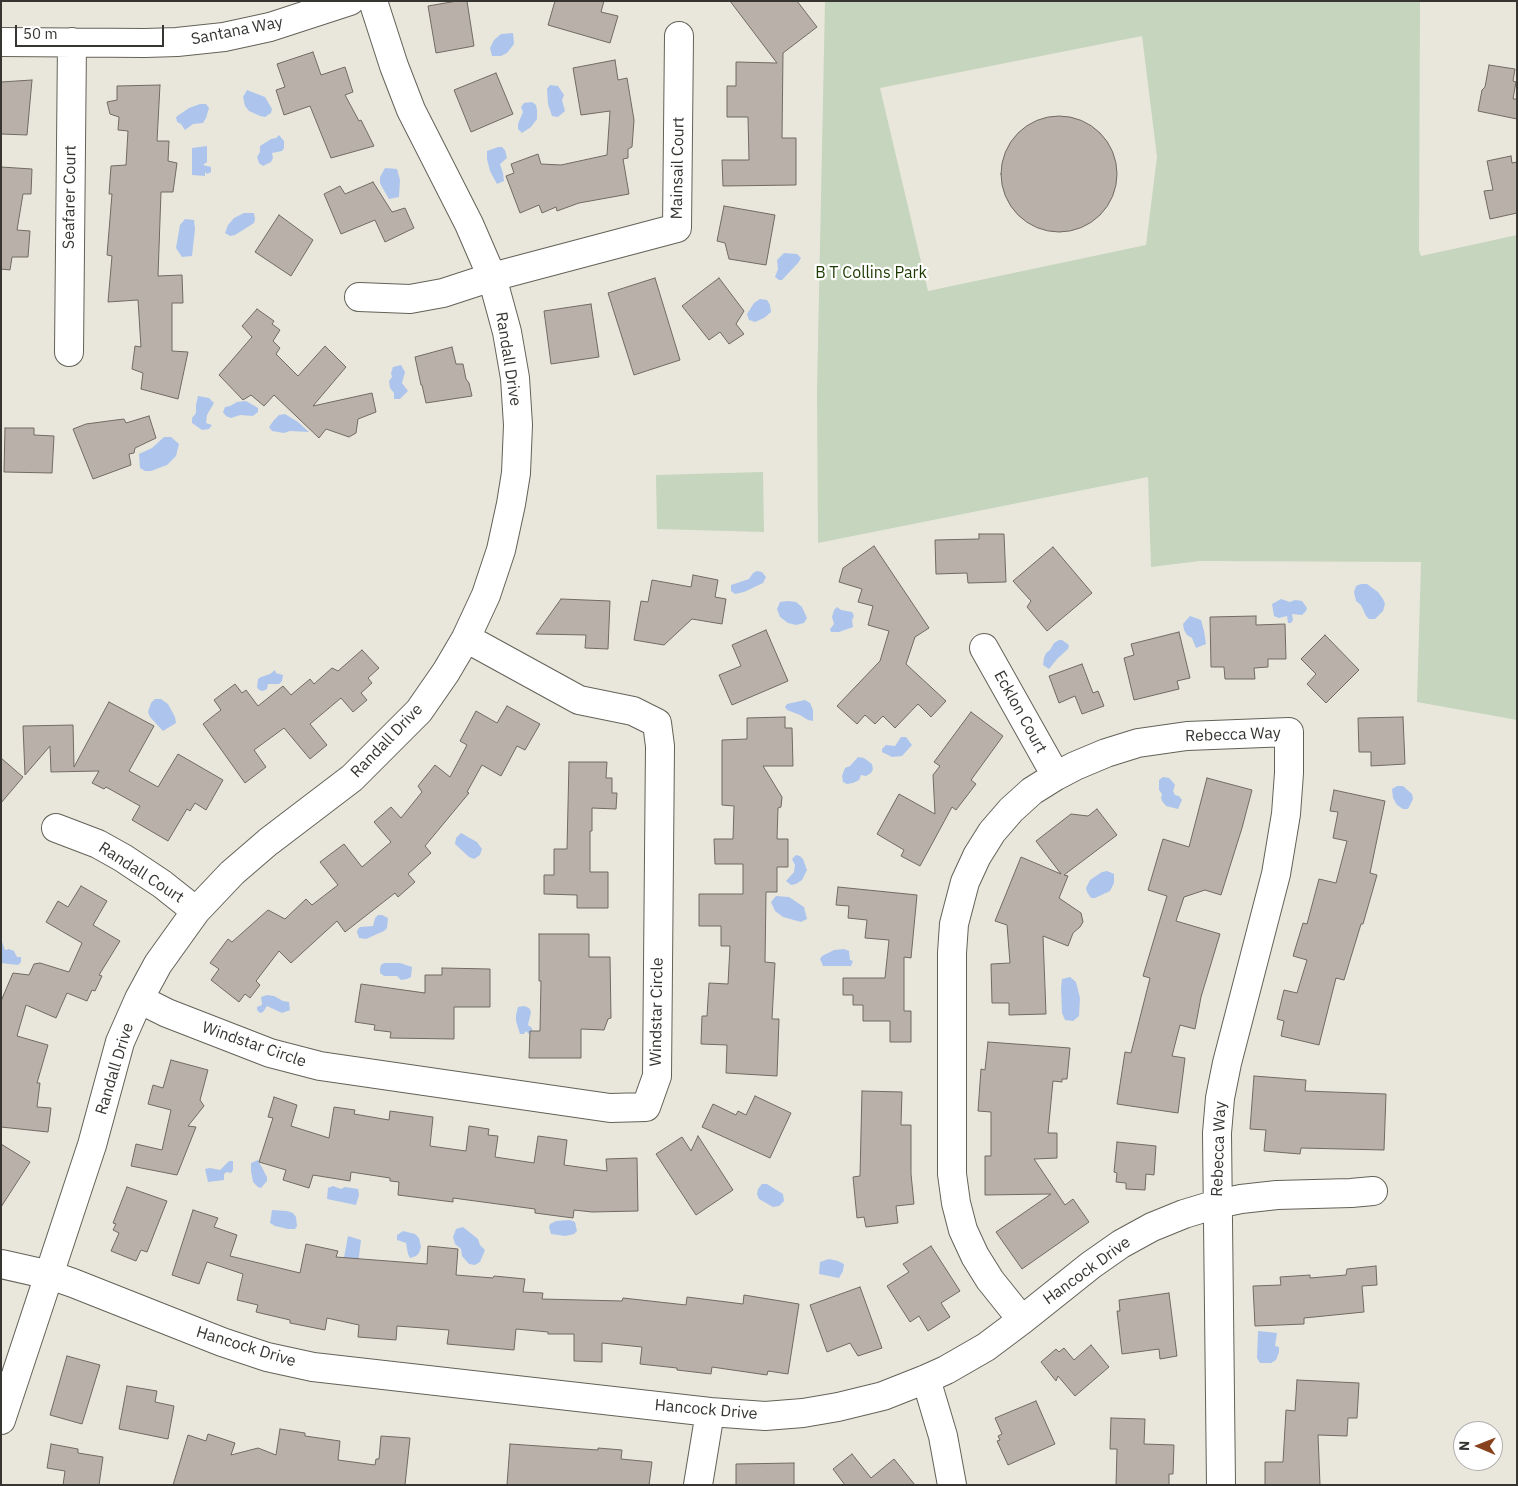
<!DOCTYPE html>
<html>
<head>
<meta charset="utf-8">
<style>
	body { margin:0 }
	#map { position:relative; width:1518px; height:1486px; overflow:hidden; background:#e9e7dc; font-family:"IBM Plex Sans",sans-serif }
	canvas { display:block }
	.frame { position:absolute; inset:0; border:2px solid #363531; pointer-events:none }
	.north { position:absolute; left:1453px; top:1421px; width:50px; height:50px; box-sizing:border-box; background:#fff; border:1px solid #afaead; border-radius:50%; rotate:271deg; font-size:14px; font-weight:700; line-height:20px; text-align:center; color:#363531 }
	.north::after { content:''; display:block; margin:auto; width:18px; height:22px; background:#88411d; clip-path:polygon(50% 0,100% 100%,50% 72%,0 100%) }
	.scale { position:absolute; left:15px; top:25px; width:149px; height:22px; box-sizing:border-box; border:2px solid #363531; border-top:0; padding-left:6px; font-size:15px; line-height:18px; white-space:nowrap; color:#363531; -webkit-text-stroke:4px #fff; paint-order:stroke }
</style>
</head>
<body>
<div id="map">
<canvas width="1518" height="1486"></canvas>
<div class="frame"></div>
<div class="north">N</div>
<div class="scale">50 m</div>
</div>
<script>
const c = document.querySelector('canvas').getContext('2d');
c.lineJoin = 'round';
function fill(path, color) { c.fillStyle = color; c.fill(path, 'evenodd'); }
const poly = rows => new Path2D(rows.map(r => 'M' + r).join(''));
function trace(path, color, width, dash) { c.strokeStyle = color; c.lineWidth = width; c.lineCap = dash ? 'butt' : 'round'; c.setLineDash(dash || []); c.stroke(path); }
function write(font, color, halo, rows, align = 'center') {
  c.font = font + ' "IBM Plex Sans",sans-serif'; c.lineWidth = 4.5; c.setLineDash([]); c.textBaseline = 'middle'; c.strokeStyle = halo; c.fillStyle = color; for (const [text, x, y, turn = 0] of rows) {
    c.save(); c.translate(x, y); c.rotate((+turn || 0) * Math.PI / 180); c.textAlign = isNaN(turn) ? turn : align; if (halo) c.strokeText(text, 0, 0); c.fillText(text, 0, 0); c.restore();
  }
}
fill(poly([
	[825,1,1420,1,1419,250,1421,256,1517,235,1517,720,1417,702,1421,562,1200,561,1151,567,1148,477,818,543,817,391],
	[1142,36,1157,157,1146,245,928,291,880,88],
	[763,472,764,532,657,529,656,475]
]), '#c6d5bd');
fill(poly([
	[513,33,514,44,507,53,501,56,492,56,490,48,494,40,501,34],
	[550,85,558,86,564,95,562,100,565,111,558,117,552,116,548,104,547,89],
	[247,90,265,97,272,109,271,113,265,117,260,116,249,111,245,106,243,97],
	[532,102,536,105,537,110,537,119,531,127,522,133,518,129,518,124,523,112,521,107,524,103],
	[200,104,206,104,209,108,206,118,203,123,193,124,185,130,181,124,177,122,176,117,189,108],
	[279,135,284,141,284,148,282,151,272,153,273,158,271,162,263,166,259,163,257,157,260,152,260,146,271,139,276,138],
	[207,146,207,162,203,165,211,167,211,172,207,174,205,172,205,176,192,175,192,148],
	[498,147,502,147,505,150,507,158,500,164,503,173,504,181,497,184,490,171,487,159,487,151],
	[385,168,397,169,400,180,399,197,389,199,382,187,380,183,380,177],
	[244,213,254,213,255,219,254,223,235,235,230,236,225,233,228,225,234,218],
	[185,219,194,220,195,229,192,256,182,257,176,248,180,225],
	[784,253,797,254,801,258,798,263,782,280,779,280,775,277,778,269,777,260],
	[760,299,767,300,770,305,771,312,764,318,755,322,749,320,747,314,754,303],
	[401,365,405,372,402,383,408,391,400,399,394,399,394,393,390,388,389,381,392,377,391,373,393,367],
	[198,396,209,398,214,403,207,415,206,423,212,425,209,429,202,430,192,423,192,418,196,413,196,405],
	[246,401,258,408,258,412,253,416,240,415,231,418,226,416,223,412,225,407,230,406,237,402],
	[285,414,298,422,309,432,290,431,284,433,272,431,269,427,274,420,279,415],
	[164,437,171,437,179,444,176,456,167,465,151,471,145,471,140,468,139,454,152,448],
	[757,571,762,572,766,577,763,583,744,592,735,594,731,591,731,585,749,579,753,573],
	[1361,584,1367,584,1378,592,1383,599,1385,604,1383,611,1375,619,1369,619,1366,616,1361,605,1356,601,1354,592,1356,586],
	[1281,599,1290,602,1295,600,1302,601,1307,608,1306,611,1302,615,1292,614,1293,620,1291,623,1288,623,1287,616,1279,618,1274,616,1272,604],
	[788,601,796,602,802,607,807,618,804,623,796,625,788,623,780,617,777,609,780,602],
	[837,607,841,610,852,612,854,616,852,620,853,627,839,632,831,632,830,629,834,624,832,617,834,610],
	[1190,616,1201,620,1204,631,1206,644,1196,648,1192,638,1187,635,1184,630,1183,624],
	[1059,640,1062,640,1069,645,1068,649,1057,659,1049,669,1043,665,1044,658,1046,653,1050,650,1054,643],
	[275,670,276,673,283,675,282,681,279,684,268,684,267,689,263,691,259,690,257,687,258,679,261,677,270,674],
	[155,699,161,699,168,704,175,717,176,723,163,731,150,717,148,712,151,703],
	[805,700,810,703,813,710,813,721,808,720,800,715,787,710,785,707,787,704],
	[901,737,906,737,912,745,902,756,892,757,882,752,882,749,886,745,895,746],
	[858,757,864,758,872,764,873,769,871,773,866,776,861,775,859,780,853,783,847,784,843,782,842,776,845,768,850,766],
	[1163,777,1169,778,1172,781,1175,785,1173,791,1175,795,1179,796,1182,800,1178,809,1166,806,1162,801,1161,798,1162,794,1159,790,1159,780],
	[1397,786,1403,786,1412,794,1413,799,1408,809,1403,809,1397,805,1393,798,1392,789],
	[461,833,477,842,482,849,480,855,474,859,469,857,455,844,456,838],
	[796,855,800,856,803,859,807,870,802,880,796,884,791,885,786,881,794,872,795,865,792,859],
	[1107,871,1114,874,1114,883,1110,891,1095,898,1091,898,1087,892,1086,888,1090,880,1102,872],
	[776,896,789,897,804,907,807,919,801,922,783,917,775,911,771,902],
	[378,915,382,915,388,918,387,928,384,931,366,939,359,938,357,932,358,929,360,927,373,926,375,918],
	[2,942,5,950,9,949,14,951,17,957,21,957,21,962,18,965,1,963],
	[844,949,849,951,850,960,853,961,851,966,823,966,820,959,822,956,834,950],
	[384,963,400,963,412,967,411,977,407,979,401,980,397,976,384,976,380,973,380,969,381,965],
	[1070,977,1076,982,1080,998,1079,1016,1073,1021,1065,1020,1062,1013,1061,988,1062,979],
	[267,995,274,996,283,1001,289,1002,290,1010,282,1013,267,1006,263,1012,260,1013,257,1010,257,1007,262,1005,261,997],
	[524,1006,529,1008,531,1012,528,1025,532,1028,532,1031,529,1034,526,1031,524,1034,520,1034,516,1021,516,1015,518,1007],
	[258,1160,267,1177,267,1181,261,1188,258,1187,253,1182,251,1171,251,1163],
	[229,1161,233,1161,233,1170,231,1173,227,1172,224,1174,224,1180,208,1182,205,1169,210,1168,220,1170],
	[762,1184,767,1184,783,1194,784,1201,779,1206,773,1207,759,1199,757,1194,758,1189],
	[333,1186,341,1189,345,1187,358,1189,359,1195,356,1205,327,1199,328,1188],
	[272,1210,287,1211,293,1213,296,1217,297,1226,295,1229,288,1229,275,1226,270,1223],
	[570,1220,575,1222,577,1231,574,1234,565,1236,551,1234,549,1227,550,1224,556,1221],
	[463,1227,478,1239,480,1245,485,1250,480,1262,475,1265,469,1264,462,1256,461,1249,455,1244,453,1237,456,1229],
	[403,1231,415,1234,419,1238,421,1247,419,1253,416,1256,410,1258,408,1254,406,1243,397,1240,397,1235],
	[348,1236,361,1240,357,1272,343,1263],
	[829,1259,838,1261,844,1264,843,1271,839,1278,819,1274,820,1262],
	[1258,1331,1277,1333,1275,1346,1279,1347,1279,1352,1276,1360,1271,1363,1260,1363,1257,1358]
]), '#adc5ec');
const building = poly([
	[457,1,467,1,474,46,436,53,428,6,457,1],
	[555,1,604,1,601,12,618,16,610,43,548,25,555,1],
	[730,1,797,1,817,27,783,53,782,138,796,138,796,185,723,186,722,160,749,160,748,117,727,117,727,86,736,86,736,62,777,63,730,1],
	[313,52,321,75,345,67,353,92,345,95,359,121,361,120,374,146,331,158,310,106,284,115,276,90,285,87,277,64,313,52],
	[615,60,618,80,627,78,634,120,632,147,628,149,628,158,623,159,629,194,579,203,557,211,556,207,542,213,539,205,520,213,506,176,514,173,511,164,538,154,541,164,561,165,607,155,610,111,581,115,573,68,615,60],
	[1489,65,1515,69,1513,81,1516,82,1513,99,1517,99,1517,119,1478,111,1482,90,1485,87,1489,65],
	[496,73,513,114,471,132,454,90,496,73],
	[32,80,27,135,1,134,1,82,32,80],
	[160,85,157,141,169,141,168,161,177,163,173,192,161,192,158,276,182,275,183,303,172,303,172,351,188,352,178,399,141,389,143,373,132,369,135,346,141,347,138,300,108,302,112,256,107,255,112,194,109,194,111,166,126,165,128,131,118,130,119,117,110,114,107,102,117,100,117,86,160,85],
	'1001 174a58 58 0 1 1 116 0a58 58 0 1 1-116 0Z',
	[1511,156,1512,163,1517,162,1517,213,1490,219,1484,191,1493,190,1487,161,1511,156],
	[1,167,32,169,31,194,23,194,17,230,30,231,28,257,12,257,10,270,1,269,1,167],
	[373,182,392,212,405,208,414,228,385,242,375,220,341,234,324,194,340,186,345,194,373,182],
	[724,206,775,215,766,265,729,259,725,243,717,241,724,206],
	[279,215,313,240,291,276,255,252,279,215],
	[655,278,680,360,634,375,608,293,655,278],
	[719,278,744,311,736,324,744,334,729,344,720,332,709,340,682,306,719,278],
	[591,304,599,357,551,364,544,311,591,304],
	[257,309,274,321,272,324,280,330,273,341,280,348,276,354,298,376,325,346,346,367,313,406,372,393,376,412,358,419,356,433,349,437,326,429,319,438,274,395,264,406,251,395,243,400,219,375,252,337,242,326,257,309],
	[452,347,456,364,463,364,466,379,469,383,472,396,426,403,422,385,421,385,415,357,452,347],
	[149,416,156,438,135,448,134,453,129,454,131,465,93,479,73,429,86,424,116,420,124,419,126,423,149,416],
	[5,428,34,428,34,435,54,436,52,473,4,472,5,428],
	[979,534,1004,534,1006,582,968,583,967,573,936,574,935,540,979,539,979,534],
	[874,546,929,628,915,637,906,664,946,701,931,717,918,704,895,728,883,716,875,724,865,715,857,724,837,706,880,661,889,631,868,625,873,606,858,602,862,589,839,582,843,568,874,546],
	[1053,547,1092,593,1047,631,1027,607,1031,601,1013,581,1053,547],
	[693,575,718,580,715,597,726,599,722,624,692,619,664,645,634,640,641,601,648,602,652,580,691,587,693,575],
	[561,599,610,601,608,649,585,648,586,635,536,634,561,599],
	[1256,616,1256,625,1285,624,1286,659,1268,659,1268,667,1254,668,1255,679,1225,679,1224,667,1211,667,1210,617,1256,616],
	[766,630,788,681,732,705,719,675,741,666,732,645,766,630],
	[1179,632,1190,678,1177,681,1179,689,1134,700,1124,658,1134,655,1131,644,1179,632],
	[1325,635,1359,670,1326,703,1307,684,1316,674,1301,659,1325,635],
	[362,650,379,668,368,678,372,683,361,693,367,700,353,712,341,698,310,724,327,745,310,759,284,728,254,750,266,767,245,783,203,724,221,710,214,700,235,684,242,693,246,690,258,706,283,686,291,695,310,679,314,684,332,668,338,671,362,650],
	[1082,664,1093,693,1098,691,1104,706,1082,714,1075,696,1059,703,1049,676,1082,664],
	[109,702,154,726,129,771,158,787,178,754,223,780,206,810,195,803,190,811,187,809,168,841,132,820,140,806,106,787,104,789,92,783,99,771,51,772,50,746,25,775,23,726,73,725,74,767,109,702],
	[507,706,540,724,525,750,517,746,501,776,482,765,467,792,469,793,425,846,431,853,408,874,415,882,398,897,395,893,345,932,337,921,291,963,279,951,256,981,260,985,250,998,245,994,239,1002,211,980,219,969,210,963,228,939,232,942,268,910,285,919,306,899,312,905,338,885,320,862,344,844,362,867,391,842,374,822,391,807,401,818,422,792,418,786,435,765,450,777,467,745,460,741,476,711,497,723,507,706],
	[971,712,1003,736,971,780,976,784,956,810,952,807,920,866,901,856,904,850,877,834,899,794,935,814,933,775,940,766,934,762,971,712],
	[785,717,785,728,792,728,793,766,763,766,782,797,781,807,778,808,777,839,788,839,788,867,777,867,777,892,766,892,765,962,775,963,772,1019,779,1019,777,1076,726,1073,727,1045,701,1044,702,1016,707,1016,709,983,728,984,730,946,721,946,721,926,699,926,699,894,743,894,743,864,715,864,714,839,733,839,734,806,722,805,722,740,747,739,747,718,785,717],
	[1403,717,1405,764,1371,766,1371,752,1359,752,1358,718,1403,717],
	[1,758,23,777,1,803,1,758],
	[569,762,607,762,606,778,612,778,612,793,617,793,616,809,592,808,592,831,590,831,590,872,608,872,608,908,577,908,577,895,544,894,544,875,554,875,554,849,567,849,569,762],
	[1207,778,1252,790,1242,828,1221,895,1205,890,1184,897,1176,921,1220,934,1201,997,1195,1029,1180,1025,1172,1056,1185,1058,1178,1113,1117,1104,1125,1052,1131,1053,1150,978,1143,976,1167,896,1148,890,1163,839,1189,847,1207,778],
	[1334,790,1385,801,1370,873,1377,875,1363,924,1361,924,1344,980,1336,978,1319,1045,1281,1036,1284,1021,1277,1019,1284,990,1297,993,1307,960,1293,956,1303,923,1307,924,1319,879,1336,883,1347,841,1333,838,1338,812,1330,811,1334,790],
	[1097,809,1117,835,1064,875,1068,876,1059,898,1081,913,1083,922,1080,927,1073,933,1068,946,1043,936,1046,1014,1009,1015,1009,1003,992,1003,991,964,1010,963,1007,925,995,921,1021,857,1061,874,1036,841,1071,814,1088,816,1097,809],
	[81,886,107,901,93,925,120,941,99,975,102,976,95,991,92,990,87,1001,67,993,56,1018,26,1005,17,1036,48,1045,37,1083,40,1083,37,1107,51,1108,48,1132,1,1127,1,1001,13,973,29,975,34,964,40,963,69,972,82,943,46,922,58,901,68,907,81,886],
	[838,887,917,895,911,958,904,957,904,1011,911,1011,911,1042,890,1042,890,1021,863,1021,863,1005,853,1005,853,995,843,995,843,978,885,978,889,940,865,938,867,920,848,918,849,906,836,905,838,887],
	[539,934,589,934,589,957,610,957,611,1018,608,1019,604,1030,581,1029,581,1058,529,1058,530,1031,540,1031,541,981,539,981,539,934],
	[442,968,490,969,490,1007,454,1007,454,1039,390,1038,391,1032,374,1030,375,1025,355,1022,361,984,425,993,425,975,442,975,442,968],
	[988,1042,1070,1048,1067,1079,1062,1079,1062,1082,1053,1081,1048,1133,1057,1133,1057,1158,1034,1159,1065,1205,1073,1199,1089,1222,1022,1269,996,1232,1051,1194,985,1195,985,1156,991,1156,991,1112,978,1111,981,1069,985,1070,988,1042],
	[171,1060,208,1070,200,1100,204,1106,188,1126,196,1127,177,1175,131,1166,136,1144,162,1150,171,1110,148,1104,153,1085,163,1088,171,1060],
	[1254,1076,1306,1080,1305,1091,1386,1094,1384,1150,1301,1148,1300,1154,1264,1151,1266,1130,1250,1129,1254,1076],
	[862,1091,902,1092,901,1125,911,1125,911,1174,914,1204,896,1206,898,1223,866,1227,864,1217,857,1218,853,1177,860,1176,862,1091],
	[755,1096,791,1113,770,1158,702,1127,713,1104,736,1115,738,1111,746,1115,755,1096],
	[274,1097,297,1105,291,1126,329,1138,334,1107,355,1110,354,1114,389,1120,390,1111,433,1117,430,1146,466,1151,469,1126,489,1129,488,1135,498,1136,495,1157,534,1163,538,1136,567,1140,564,1165,607,1171,606,1159,637,1158,638,1211,592,1212,574,1210,573,1218,535,1213,535,1209,453,1198,453,1202,398,1195,399,1182,390,1181,390,1178,351,1172,350,1181,313,1175,309,1188,283,1180,286,1170,259,1162,273,1118,268,1117,274,1097],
	[698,1136,733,1190,696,1215,656,1154,682,1137,691,1151,698,1136],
	[1117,1142,1156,1146,1154,1175,1146,1174,1145,1190,1126,1189,1126,1183,1116,1182,1117,1173,1114,1172,1117,1142],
	[1,1144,30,1162,1,1207,1,1144],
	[127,1187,167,1201,147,1252,141,1250,136,1261,111,1251,119,1233,113,1230,116,1224,113,1223,127,1187],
	[193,1210,218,1218,214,1227,237,1235,230,1256,300,1273,306,1244,338,1251,336,1257,427,1264,428,1246,458,1249,456,1275,493,1278,494,1276,525,1279,523,1292,543,1293,542,1299,622,1301,623,1298,686,1305,687,1297,743,1304,744,1295,799,1304,788,1374,768,1371,767,1375,712,1367,711,1374,677,1370,677,1368,640,1364,642,1347,602,1343,602,1362,574,1361,574,1334,548,1334,548,1332,516,1329,514,1350,447,1344,449,1330,397,1326,396,1340,358,1337,359,1325,327,1318,325,1330,290,1323,290,1320,256,1312,258,1305,237,1300,243,1274,207,1262,199,1284,172,1275,193,1210],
	[931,1246,960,1291,941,1303,950,1317,928,1331,919,1316,910,1322,887,1286,909,1272,903,1264,931,1246],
	[1376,1266,1377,1285,1362,1286,1364,1312,1304,1318,1304,1324,1255,1326,1253,1286,1281,1285,1280,1277,1310,1275,1310,1278,1346,1275,1347,1269,1376,1266],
	[860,1287,882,1348,858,1356,850,1343,827,1352,810,1305,860,1287],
	[1169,1293,1177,1356,1160,1359,1159,1349,1122,1354,1117,1311,1120,1311,1119,1300,1169,1293],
	[1091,1345,1109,1367,1075,1396,1058,1376,1056,1381,1041,1362,1056,1349,1059,1352,1064,1348,1074,1360,1091,1345],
	[67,1356,100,1365,82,1424,50,1415,67,1356],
	[1297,1380,1359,1383,1357,1418,1348,1418,1347,1436,1318,1435,1320,1485,1265,1485,1265,1462,1283,1462,1286,1410,1295,1411,1297,1380],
	[127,1386,157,1391,155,1402,174,1406,168,1439,119,1429,127,1386],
	[1036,1401,1055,1444,1008,1465,997,1441,1000,1440,998,1436,1002,1434,995,1418,1036,1401],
	[1111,1418,1145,1419,1144,1444,1174,1445,1173,1474,1169,1474,1169,1485,1116,1485,1117,1449,1110,1449,1111,1418],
	[280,1429,305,1433,305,1436,340,1441,338,1460,375,1465,376,1459,379,1459,381,1436,410,1438,405,1485,173,1485,188,1435,206,1441,208,1434,235,1443,231,1455,258,1448,276,1455,280,1429],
	[51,1444,78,1449,78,1453,103,1457,99,1485,63,1485,65,1471,47,1468,51,1444],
	[510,1444,598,1450,598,1448,622,1450,621,1459,652,1462,649,1485,507,1485,510,1444],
	[852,1454,871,1478,894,1459,915,1485,845,1485,833,1469,852,1454],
	[794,1463,794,1485,736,1485,736,1464,794,1463]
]);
fill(building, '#b9b1a9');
trace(building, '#716a63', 1);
const minor = poly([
	[1,42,145,43,177,42,224,37,270,27,350,1],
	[359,297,410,299,443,293,492,277,677,228,679,36],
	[69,352,72,42],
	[984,648,1056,776],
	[56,828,98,844,123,858,162,884,196,911],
	[139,999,167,1013,270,1053,320,1066,610,1108,646,1107,657,1076,660,746,657,723,633,711,579,700,466,638],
	[1,1264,50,1275,73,1283,222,1342,267,1357,313,1367,710,1412,765,1416,803,1413,838,1407,883,1396,926,1379,946,1370,986,1347,1022,1320,1091,1265,1121,1244,1152,1227,1184,1214,1217,1204,1241,1199,1277,1195,1351,1193,1373,1191],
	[1022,1320,990,1280,975,1256,963,1230,956,1203,952,1174,952,953,954,924,965,882,977,856,992,832,1011,810,1032,791,1056,776,1075,766,1106,753,1138,743,1187,736,1289,732,1289,773,1286,814,1276,874,1227,1063,1220,1098,1217,1133,1221,1485],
	[926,1379,943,1436,952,1485],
	[1,1420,92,1145,120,1042,139,999,158,964,196,911,232,873,268,842,352,778,419,711,446,672,466,638,486,595,501,550,511,504,516,473,518,425,515,378,507,332,492,277,469,224,411,110,394,66,373,1],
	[698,1485,710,1412]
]);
trace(minor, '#636258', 30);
trace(minor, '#fff', 28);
write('16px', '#363531', '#fff', [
	["Santana Way",237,31,-11],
	["Mainsail Court",678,168,-89],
	["Seafarer Court",70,197,-89],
	["Randall Drive",508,359,81],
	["Ecklon Court",1020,712,61],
	["Rebecca Way",1233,735,-2],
	["Randall Drive",387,741,-46],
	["Randall Court",141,873,33],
	["Windstar Circle",657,1012,-89],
	["Windstar Circle",254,1045,19],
	["Randall Drive",115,1069,-73],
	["Rebecca Way",1219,1149,-88],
	["Hancock Drive",1087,1271,-36],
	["Hancock Drive",246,1347,17],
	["Hancock Drive",706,1410,5]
]);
write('16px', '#1d3a00', '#fff', [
	["B T Collins Park",871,273]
]);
</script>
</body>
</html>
